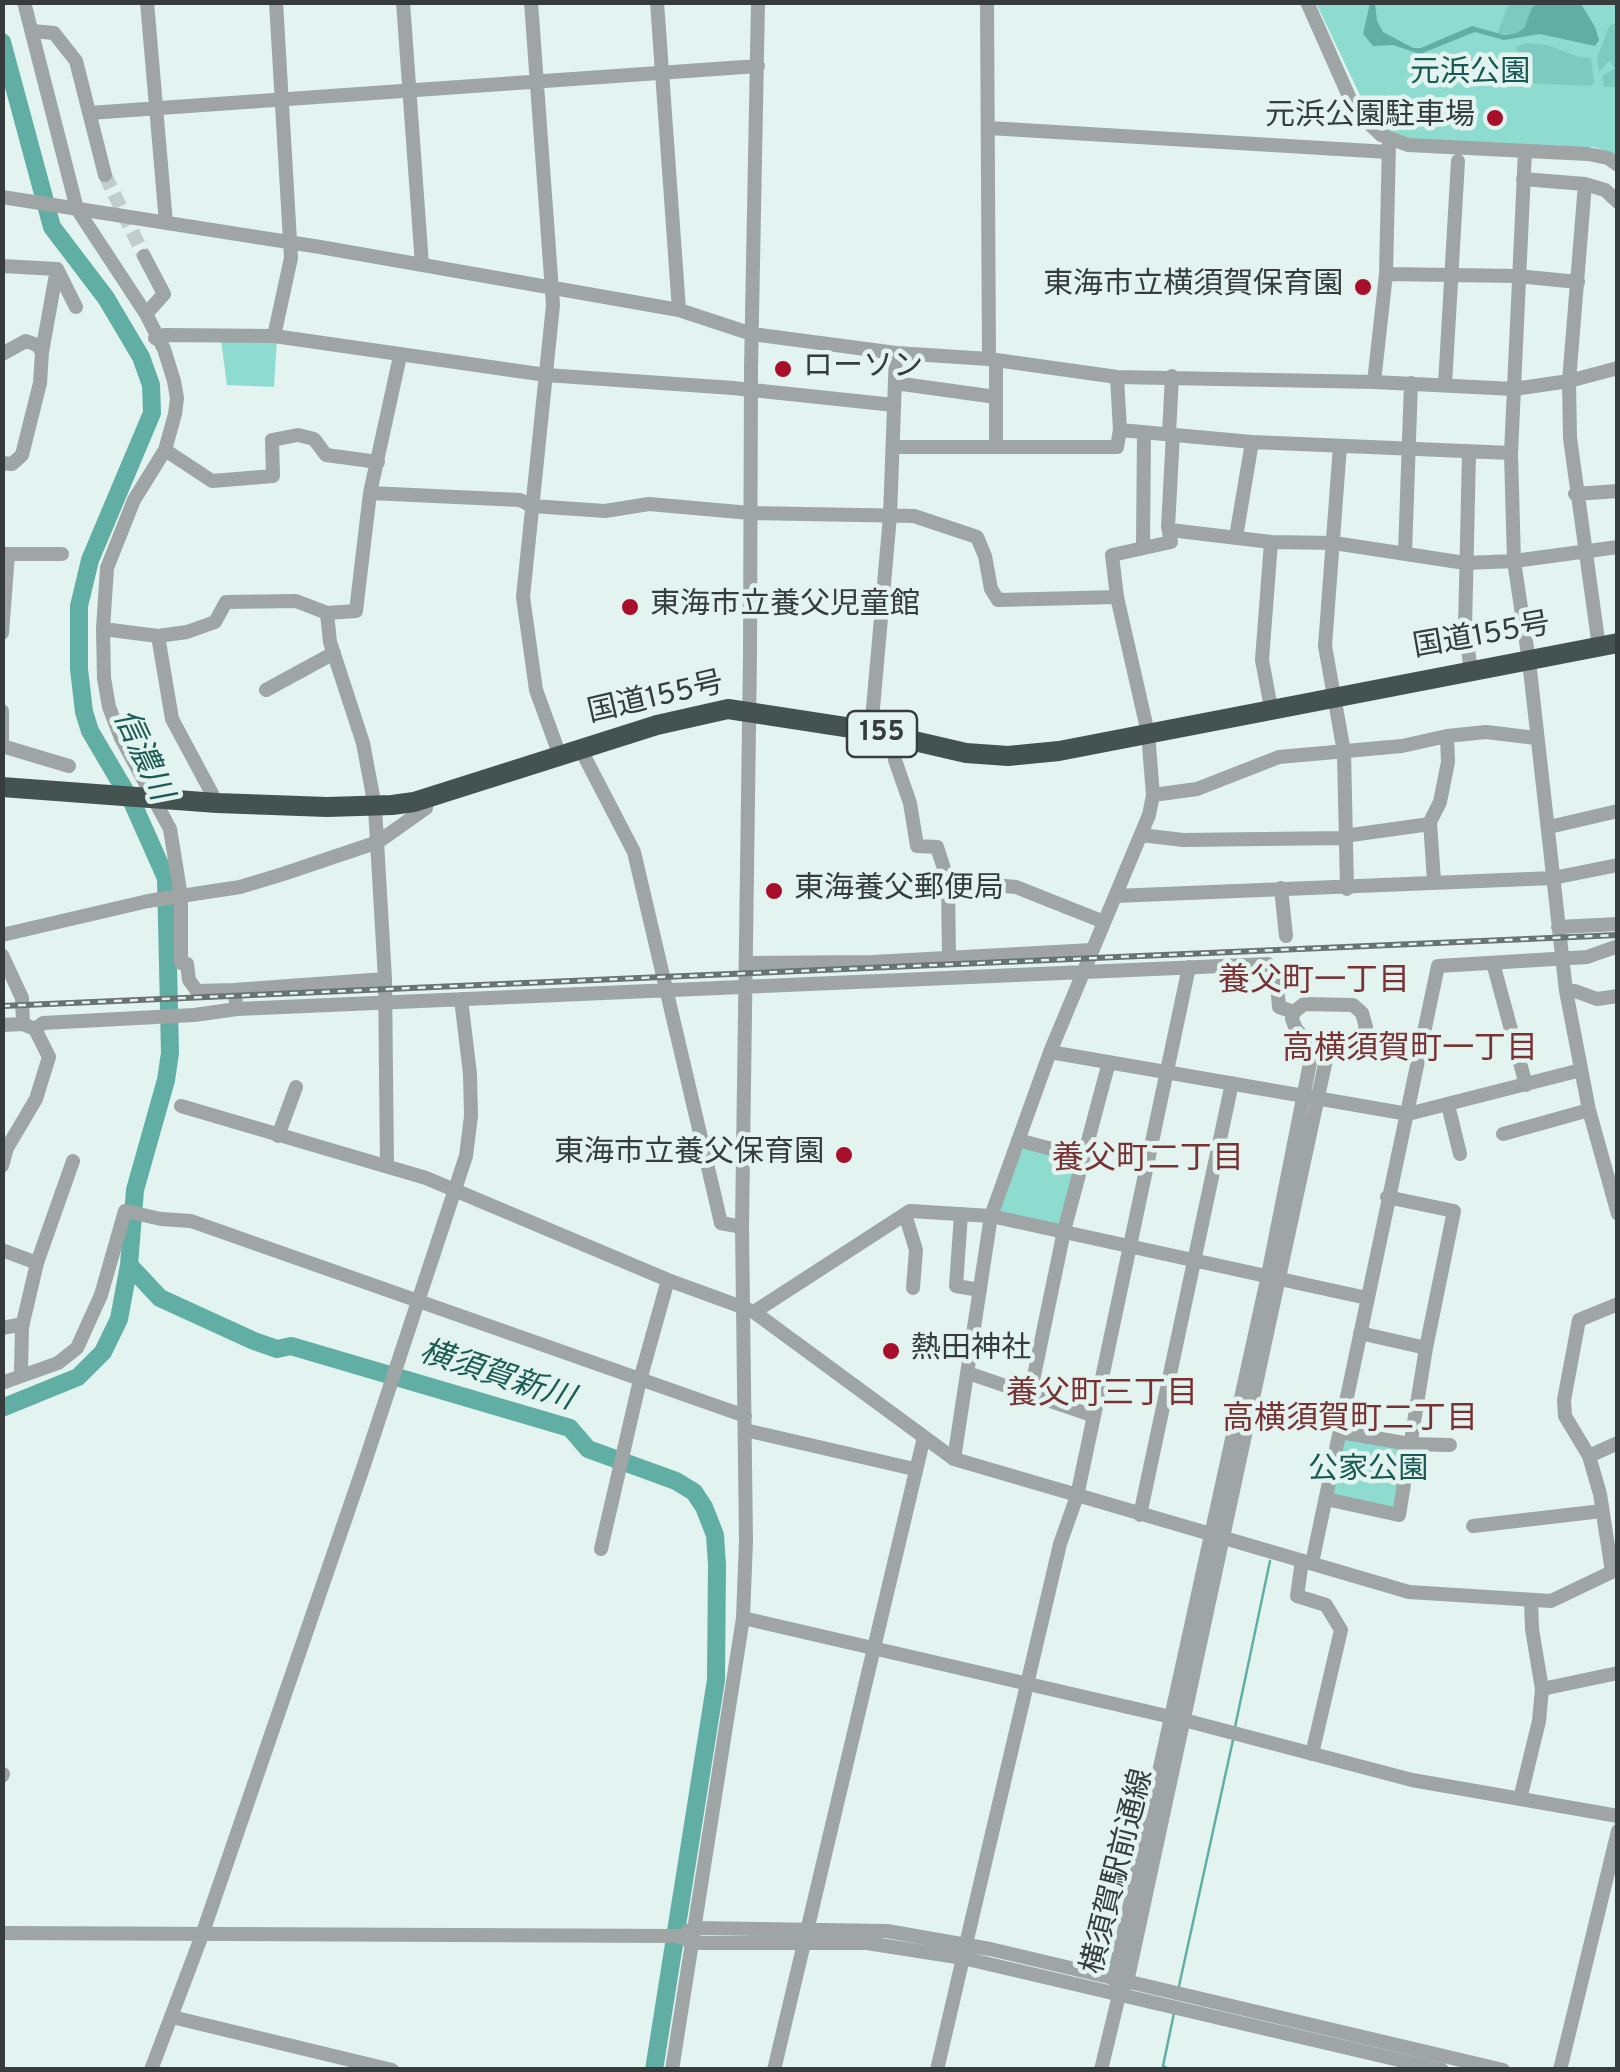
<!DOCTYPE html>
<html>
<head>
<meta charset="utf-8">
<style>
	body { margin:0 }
	#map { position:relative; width:1620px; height:2072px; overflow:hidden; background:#e2f3f0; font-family:Overpass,sans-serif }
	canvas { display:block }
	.frame { position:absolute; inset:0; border:5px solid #353c3b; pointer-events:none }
</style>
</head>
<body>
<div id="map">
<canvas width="1620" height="2072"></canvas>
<div class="frame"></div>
</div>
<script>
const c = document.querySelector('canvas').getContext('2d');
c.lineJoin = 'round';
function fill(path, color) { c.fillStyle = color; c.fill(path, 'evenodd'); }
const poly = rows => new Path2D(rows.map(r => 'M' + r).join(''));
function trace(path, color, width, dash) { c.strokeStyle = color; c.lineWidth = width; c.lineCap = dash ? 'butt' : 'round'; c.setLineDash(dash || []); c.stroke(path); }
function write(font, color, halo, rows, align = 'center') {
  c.font = font + ' Overpass,"Noto Sans JP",sans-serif'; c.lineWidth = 9; c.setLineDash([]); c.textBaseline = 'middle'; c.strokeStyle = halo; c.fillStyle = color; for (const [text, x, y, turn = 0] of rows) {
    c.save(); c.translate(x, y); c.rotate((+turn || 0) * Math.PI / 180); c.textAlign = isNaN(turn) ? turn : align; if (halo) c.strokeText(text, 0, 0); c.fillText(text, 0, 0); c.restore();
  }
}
fill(poly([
	[1316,3,1617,3,1617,155,1594,147,1531,147,1400,138,1383,128,1367,110],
	[220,332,277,338,274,387,227,385],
	[1020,1146,1074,1158,1076,1163,1060,1223,1056,1226,1000,1214,996,1210],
	[1342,1438,1403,1448,1406,1452,1393,1509,1333,1497]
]), '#8edbcf');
fill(poly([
	[1509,3,1538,3,1532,8,1524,28,1517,33,1497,34],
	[1617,23,1617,87,1604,87,1602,76,1615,68,1609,61,1599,72,1597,57,1610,25],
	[1527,43,1547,45,1579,57,1591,58,1594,83,1590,86,1528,83,1527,67,1515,47]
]), '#7dcbc0');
fill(poly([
	[1580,2,1595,27,1599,40,1595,46,1540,34,1504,40,1475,32,1420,54,1393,45,1373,46,1363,34,1370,3,1375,3,1377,21,1383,32,1413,48,1421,48,1472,26,1504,35,1517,33,1524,28,1532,8,1538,3]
]), '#61afa4');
trace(poly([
	[1235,1727,1270,1561],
	[1179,1986,1233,1740],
	[1171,2070,1163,2066,1174,2013]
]), '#61afa4', 2.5);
trace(poly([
	[2,42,52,227,106,298,141,357,151,385,152,413,90,560,79,606,79,669,84,712,90,731,133,804,166,878,170,1053,166,1080,135,1190,129,1265,119,1319,103,1352,78,1377,2,1408],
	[129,1265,160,1298,254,1341,277,1349,291,1346,570,1428,588,1449,676,1481,694,1492,704,1507,715,1535,717,1565,716,1680,654,2070]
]), '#61afa4', 18);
trace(poly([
	[105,175,144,256]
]), '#bfcecc', 14, [14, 7]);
trace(poly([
	[24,2,77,209,146,314,164,349,174,381,177,398,175,414,165,450,134,500,107,568,103,629,104,678,109,707,121,738,170,829,181,896,181,963,187,964,189,980,197,991,234,990,237,1009],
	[147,2,166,223],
	[403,2,422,265],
	[531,2,553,305,523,597,536,690,560,756],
	[657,2,679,310],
	[987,2,989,359],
	[1307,2,1355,110,1381,135,1408,145,1588,154,1608,158,1618,165],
	[32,31,54,33,76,61,105,175],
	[89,113,758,66],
	[989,128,1388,152],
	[1525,151,1511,453,1514,561,1529,661,1566,991,1589,1110,1618,1214],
	[1523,179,1585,184,1605,190,1618,202],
	[1585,184,1569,381,1570,438,1599,647],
	[2,197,320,247,679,310,752,334,896,353,989,359,1117,377,1374,382,1514,389,1569,381,1618,368],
	[144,256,164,294,146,314],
	[2,266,57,269,76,307],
	[1386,274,1517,276,1578,282],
	[274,336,291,258,276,2],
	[155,338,165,335,274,336,546,375,733,388,894,405],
	[42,352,57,269],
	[2,354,26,341,37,345,42,352,40,383,22,455,12,464,2,463],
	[996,360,996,447],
	[1374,382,1386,274,1389,143],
	[895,383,996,397],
	[1445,385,1458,161],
	[1120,430,1252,442,1511,453],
	[1169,434,1172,376],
	[1340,446,1325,646,1344,752,1347,889],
	[893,447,1117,447,1120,430,1117,377],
	[165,450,212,481,273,476,272,440,298,435,314,439,326,455,378,462],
	[1469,453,1465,628,1471,671],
	[370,493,520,500,532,506,605,511,649,504,750,513,914,516,977,537,985,556,991,589,998,600,1117,597],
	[1575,494,1618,491],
	[1170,530,1271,542,1334,543,1465,563,1514,561,1618,547],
	[1236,537,1252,442],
	[1271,542,1262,660,1271,708],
	[1143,547,1144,433],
	[1405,553,1411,383],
	[3,554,62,554],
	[327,613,330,642,363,743,375,807,385,979,387,1166],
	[103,629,158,636,187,632,215,622,226,602,296,601,327,613,356,611,370,493,400,356],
	[2,633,8,554],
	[158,636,172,719,217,803],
	[266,690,334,653],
	[2,711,2,741],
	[871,731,890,516,896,353],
	[896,738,895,760,910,803,917,846,937,847,948,881,949,958],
	[2,746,69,766],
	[580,748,634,852,721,1223,742,1227],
	[1153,795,1197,789,1279,757,1402,746,1447,736,1486,732,1536,738],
	[1549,827,1618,811],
	[1141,835,1183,840,1344,838],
	[1344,836,1430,824],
	[948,881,1016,887,1104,922],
	[1434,881,1430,822,1440,802,1448,762,1447,736],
	[1281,888,1286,936],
	[1115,896,1553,878,1618,865],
	[1558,927,1618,924],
	[2,935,148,901,240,887,283,874,378,842,426,808,427,798],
	[2,955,22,998,23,1024],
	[746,963,873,962,1092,950],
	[1493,963,1526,1085],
	[234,990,385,979],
	[1566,991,1575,991,1597,999,1618,996],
	[2,1025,23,1024,35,1029,49,1057,36,1099,7,1148,2,1166],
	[35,1029,43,1023,194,1015,237,1009,1268,964,1276,973,1279,1007,1294,1012],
	[1050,1052,1408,1114,1581,1070],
	[1448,1105,1460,1154],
	[181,1106,426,1178,668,1280,742,1307,754,1312,954,1459,1409,1592,1551,1601,1618,1569],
	[1503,1134,1589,1110],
	[278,1136,296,1087],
	[1018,1140,1082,1157],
	[905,1214,916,1250,913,1288],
	[961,1214,956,1286,980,1290],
	[2,1250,37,1263],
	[754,1312,910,1211,991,1216,1367,1298],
	[2,1328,23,1324],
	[1360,1333,1426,1348],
	[968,1373,1094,1416],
	[21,1374,22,1327,37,1263,73,1161],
	[2,1383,58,1363,77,1348,101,1295,125,1211,161,1219,191,1221,745,1416],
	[1030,1395,1064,1231,1109,1062],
	[745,1430,914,1469],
	[1340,1432,1410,1444,1450,1445],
	[1589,1456,1618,1443],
	[954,1459,991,1216,1050,1052,1149,815,1153,795,1148,733,1117,597,1112,555,1171,542,1168,527,1173,434],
	[1326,1499,1399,1515,1426,1348,1454,1211,1387,1197],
	[1140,1515,1232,1083],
	[1473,1526,1602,1511],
	[601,1549,640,1380,668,1280],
	[1302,1561,1297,1596,1326,1605,1341,1630,1312,1754],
	[1312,1563,1438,966,1587,957,1618,946],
	[1612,1572,1600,1494,1589,1456,1565,1416,1564,1400,1579,1320,1618,1304],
	[743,1618,1184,1720,1412,1780,1618,1816],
	[1542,1689,1618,1673],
	[2,1776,3,1774],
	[1520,1799,1539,1721,1542,1689,1532,1629,1531,1600],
	[688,1931,694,1928,887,1931,944,1941,990,1949,1503,2070],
	[2,1933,679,1936,693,1943,867,1943,963,1958,1442,2070],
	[966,1944,1060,1544,1077,1496,1189,967],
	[172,2017,392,2070],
	[151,2070,202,1935,364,1465,466,1156,471,1116,470,1074,461,999],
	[672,2070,743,1618,746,1541,742,1227,750,655,751,368,758,2],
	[774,2070,924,1437],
	[937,2070,963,1958],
	[1101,2070,1119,1995,1127,1982,1327,1055,1336,1044,1361,1037,1366,1027,1362,1013,1353,1005,1304,1004,1294,1012,1292,1019,1296,1029,1313,1048,1307,1078,1268,1275,1114,1977,1119,1995],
	[1560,2070,1618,1831]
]), '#9ea5a4', 14);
trace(poly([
	[2,787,217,803,327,807,392,805,414,802,657,725,728,709,871,731,966,753,1008,756,1059,751,1618,643]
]), '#445350', 20);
const rail = poly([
	[2,1006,1618,935]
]);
trace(rail, '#697371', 6);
trace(rail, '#e2f3f0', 2.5, [8]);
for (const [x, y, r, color] of [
	[1495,118,10,"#a80f2b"],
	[1363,287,10,"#a80f2b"],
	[783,369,10,"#a80f2b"],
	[630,607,10,"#a80f2b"],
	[774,891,10,"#a80f2b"],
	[844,1155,10,"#a80f2b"],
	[891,1351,10,"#a80f2b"]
]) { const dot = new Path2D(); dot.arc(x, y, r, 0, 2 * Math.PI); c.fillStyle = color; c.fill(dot); trace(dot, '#e2f3f0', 4); }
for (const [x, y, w] of [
	[882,734,70]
]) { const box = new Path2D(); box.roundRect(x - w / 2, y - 23, w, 46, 8); c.fillStyle = '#e2f3f0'; c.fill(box); trace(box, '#353c3b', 2.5); }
write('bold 28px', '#353c3b', null, [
	["155",882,734]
]);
write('30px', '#185a53', '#e2f3f0', [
	["元浜公園",1470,75],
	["公家公園",1368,1472]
]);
write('30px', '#353c3b', '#e2f3f0', [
	["元浜公園駐車場",1475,118,"right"],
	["東海市立横須賀保育園",1343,287,"right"],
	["ローソン",803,369],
	["東海市立養父児童館",650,607],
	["東海養父郵便局",794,891],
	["東海市立養父保育園",824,1155,"right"],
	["熱田神社",911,1351]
], 'left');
write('30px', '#353c3b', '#e2f3f0', [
	["国道155号",1482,638,-10],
	["国道155号",656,700,-13],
	["横須賀駅前通線",1120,1872,-76]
]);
write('italic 32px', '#1b5c55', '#e2f3f0', [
	["信濃川",140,756,65],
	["横須賀新川",496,1378,18]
]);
write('32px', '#793234', '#e2f3f0', [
	["養父町一丁目",1314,984],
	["高横須賀町一丁目",1410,1052],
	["養父町二丁目",1148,1162],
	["養父町三丁目",1102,1397],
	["高横須賀町二丁目",1350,1422]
]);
</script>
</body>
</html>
